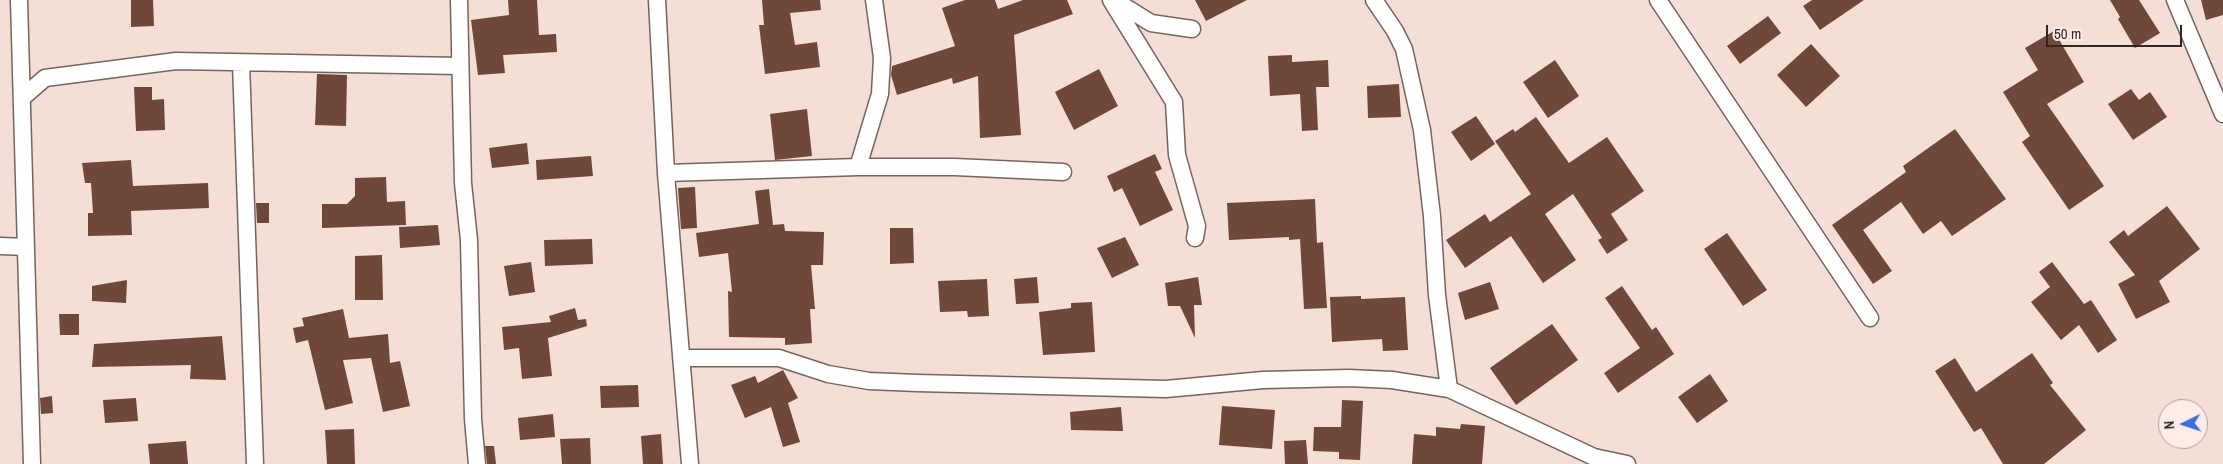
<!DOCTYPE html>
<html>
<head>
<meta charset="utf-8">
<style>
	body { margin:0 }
	#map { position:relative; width:2223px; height:464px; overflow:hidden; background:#f4ded6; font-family:"Archivo Narrow",sans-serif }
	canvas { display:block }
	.north { position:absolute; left:2158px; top:399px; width:50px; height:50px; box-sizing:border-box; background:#ffece6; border:1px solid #ac9d98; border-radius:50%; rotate:266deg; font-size:14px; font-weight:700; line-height:20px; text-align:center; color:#2f2724 }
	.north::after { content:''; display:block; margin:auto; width:18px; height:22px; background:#3b6ede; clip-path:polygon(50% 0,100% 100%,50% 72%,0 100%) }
	.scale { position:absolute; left:2046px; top:25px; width:136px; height:22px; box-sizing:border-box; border:2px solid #2f2724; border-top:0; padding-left:6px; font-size:15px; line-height:18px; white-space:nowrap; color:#2f2724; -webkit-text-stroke:4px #ffece6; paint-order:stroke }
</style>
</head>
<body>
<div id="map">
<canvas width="2223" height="464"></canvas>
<div class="north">N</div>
<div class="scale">50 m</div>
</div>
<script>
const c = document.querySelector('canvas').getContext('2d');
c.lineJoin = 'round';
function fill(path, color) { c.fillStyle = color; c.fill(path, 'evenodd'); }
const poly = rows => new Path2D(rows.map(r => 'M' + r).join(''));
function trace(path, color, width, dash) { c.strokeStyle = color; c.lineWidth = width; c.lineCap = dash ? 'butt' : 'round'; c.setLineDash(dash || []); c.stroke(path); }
fill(poly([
	[131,0,153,0,154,26,131,27],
	[508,0,537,0,539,35,556,34,557,52,503,55,505,73,478,75,471,20,509,15],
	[762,0,820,0,821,10,790,13,795,45,817,42,820,67,765,74,759,25,764,25],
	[965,0,995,0,998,9,1023,0,1067,0,1073,14,1014,35,1021,135,980,138,978,76,953,84,952,78,897,95,891,75,892,66,955,46,942,8],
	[1195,0,1247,0,1206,21],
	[1812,0,1864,0,1820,30,1803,6],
	[2110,0,2139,0,2160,33,2135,48,2118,19,2120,17],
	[2201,0,2223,0,2223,15,2206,20],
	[1768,16,1781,33,1740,64,1727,46],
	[2054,31,2084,82,2047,104,2104,186,2069,210,2022,142,2030,136,2003,92,2038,70,2025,48],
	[1811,44,1840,76,1806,107,1777,75],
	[1292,55,1292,62,1328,60,1329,87,1316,87,1318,130,1302,131,1300,94,1270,96,1268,56],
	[1555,60,1579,96,1548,118,1523,82],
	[1099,69,1118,106,1074,130,1055,92],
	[317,74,347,75,346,126,315,125],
	[1399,84,1401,117,1368,118,1367,86],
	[134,87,152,87,152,100,164,99,165,130,136,131],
	[2131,89,2139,100,2150,92,2167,117,2133,140,2108,104],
	[807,109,812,156,775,160,770,114],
	[1476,116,1495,144,1471,161,1451,132],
	[1536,117,1569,163,1607,137,1644,191,1611,214,1628,240,1607,254,1598,240,1602,238,1573,194,1545,214,1576,260,1543,283,1511,236,1465,268,1446,240,1485,214,1490,222,1531,194,1495,141,1513,129,1515,132],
	[1955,129,2006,199,1952,236,1941,221,1923,234,1901,202,1863,230,1892,271,1873,284,1832,225,1906,172,1903,166],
	[527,143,529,164,492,168,489,148],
	[1155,154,1162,169,1155,172,1173,210,1140,226,1122,188,1114,192,1107,176],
	[591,156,593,176,537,180,536,160],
	[131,160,133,186,208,183,209,208,131,211,132,235,88,236,88,213,93,213,91,183,85,183,82,163],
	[386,177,387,202,405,201,406,225,322,228,322,204,347,204,355,196,355,178],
	[695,187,697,228,681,229,678,188],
	[769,189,773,225,784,224,785,231,824,232,823,265,811,265,815,309,810,309,812,343,785,345,785,338,729,337,728,291,732,292,728,253,699,257,696,233,759,224,755,191],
	[1315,199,1317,243,1323,242,1327,308,1304,309,1300,239,1289,240,1289,237,1229,240,1227,203],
	[256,203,269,203,269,223,257,223],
	[2167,206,2200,249,2159,281,2170,302,2136,319,2118,284,2135,275,2109,242,2124,230,2128,236],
	[438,225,440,245,400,248,399,227],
	[890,228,913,228,914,263,890,264],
	[1727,233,1767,290,1743,306,1704,249],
	[1125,237,1139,265,1112,278,1097,248],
	[592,239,593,264,545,266,544,240],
	[382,255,383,300,355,300,355,256],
	[531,262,535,292,509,296,504,266],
	[2052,262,2084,304,2091,300,2117,340,2098,353,2079,325,2061,340,2031,302,2050,287,2039,272],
	[1037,277,1039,303,1016,304,1014,279],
	[1198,277,1202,305,1194,305,1195,338,1180,306,1168,306,1165,283],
	[987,279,989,316,968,317,967,311,940,312,938,281],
	[127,280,126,303,92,301,92,286],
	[1490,282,1499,309,1465,320,1458,293],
	[1622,286,1652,330,1656,327,1674,354,1618,393,1604,373,1640,348,1605,298],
	[1361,296,1361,299,1405,297,1408,350,1383,351,1382,339,1332,342,1330,297],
	[1092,302,1095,352,1043,355,1039,312,1071,308,1071,303],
	[575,308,578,320,586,319,587,326,548,338,552,376,522,379,519,348,504,350,502,327,551,322,549,316],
	[343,309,349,338,388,334,390,363,400,361,410,406,383,412,371,358,343,360,353,403,325,410,308,340,296,343,293,328,304,326,302,318],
	[59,314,79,314,79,335,60,335],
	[1552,324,1578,360,1516,405,1490,368],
	[222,336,226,380,190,379,191,365,92,367,94,344],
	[2032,353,2053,383,2050,385,2086,430,2044,464,2003,464,1981,428,1974,432,1935,371,1955,358,1976,392],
	[783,370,798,398,788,403,800,442,783,447,771,407,745,418,731,385,755,376,758,383],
	[1710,374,1728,401,1697,423,1678,397],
	[638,385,639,407,601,408,600,386],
	[52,396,53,413,41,414,40,398],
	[136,398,138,421,105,423,103,400],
	[1342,400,1363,401,1360,460,1339,459,1339,452,1313,451,1314,427,1341,427],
	[1222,406,1275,410,1272,449,1219,445],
	[1121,407,1123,431,1071,430,1070,412],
	[553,414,555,437,520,440,518,418],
	[1461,424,1485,426,1482,464,1412,464,1414,434,1436,436,1436,427,1460,429],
	[354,429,355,464,327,464,325,430],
	[661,434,663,464,643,464,641,436],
	[590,438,591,464,562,464,560,439],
	[1306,440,1308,464,1285,464,1284,441],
	[186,441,188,464,150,464,148,444],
	[485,446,494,446,496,464,487,464]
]), '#6f483a');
const street = poly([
	[19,0,32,464],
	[459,0,463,183,469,240,473,419,477,464],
	[657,0,666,173,690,464],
	[1111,0,1174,102,1177,155,1197,226,1195,238],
	[1114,0,1151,23,1192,29],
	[1374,0,1395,31,1404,49,1422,130,1432,216,1437,295,1449,389],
	[1658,0,1870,318],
	[2175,0,2223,114],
	[241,63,255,464],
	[22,98,45,78,176,61,460,66],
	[858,167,880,94,882,58,874,0],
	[666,173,858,167,955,167,1063,172],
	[0,246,26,247],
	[681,358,779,358,828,374,869,381,917,383,1166,389,1263,380,1349,378,1392,380,1449,389,1594,457,1627,464]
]);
trace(street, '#78645e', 19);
trace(street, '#fff', 16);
</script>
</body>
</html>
